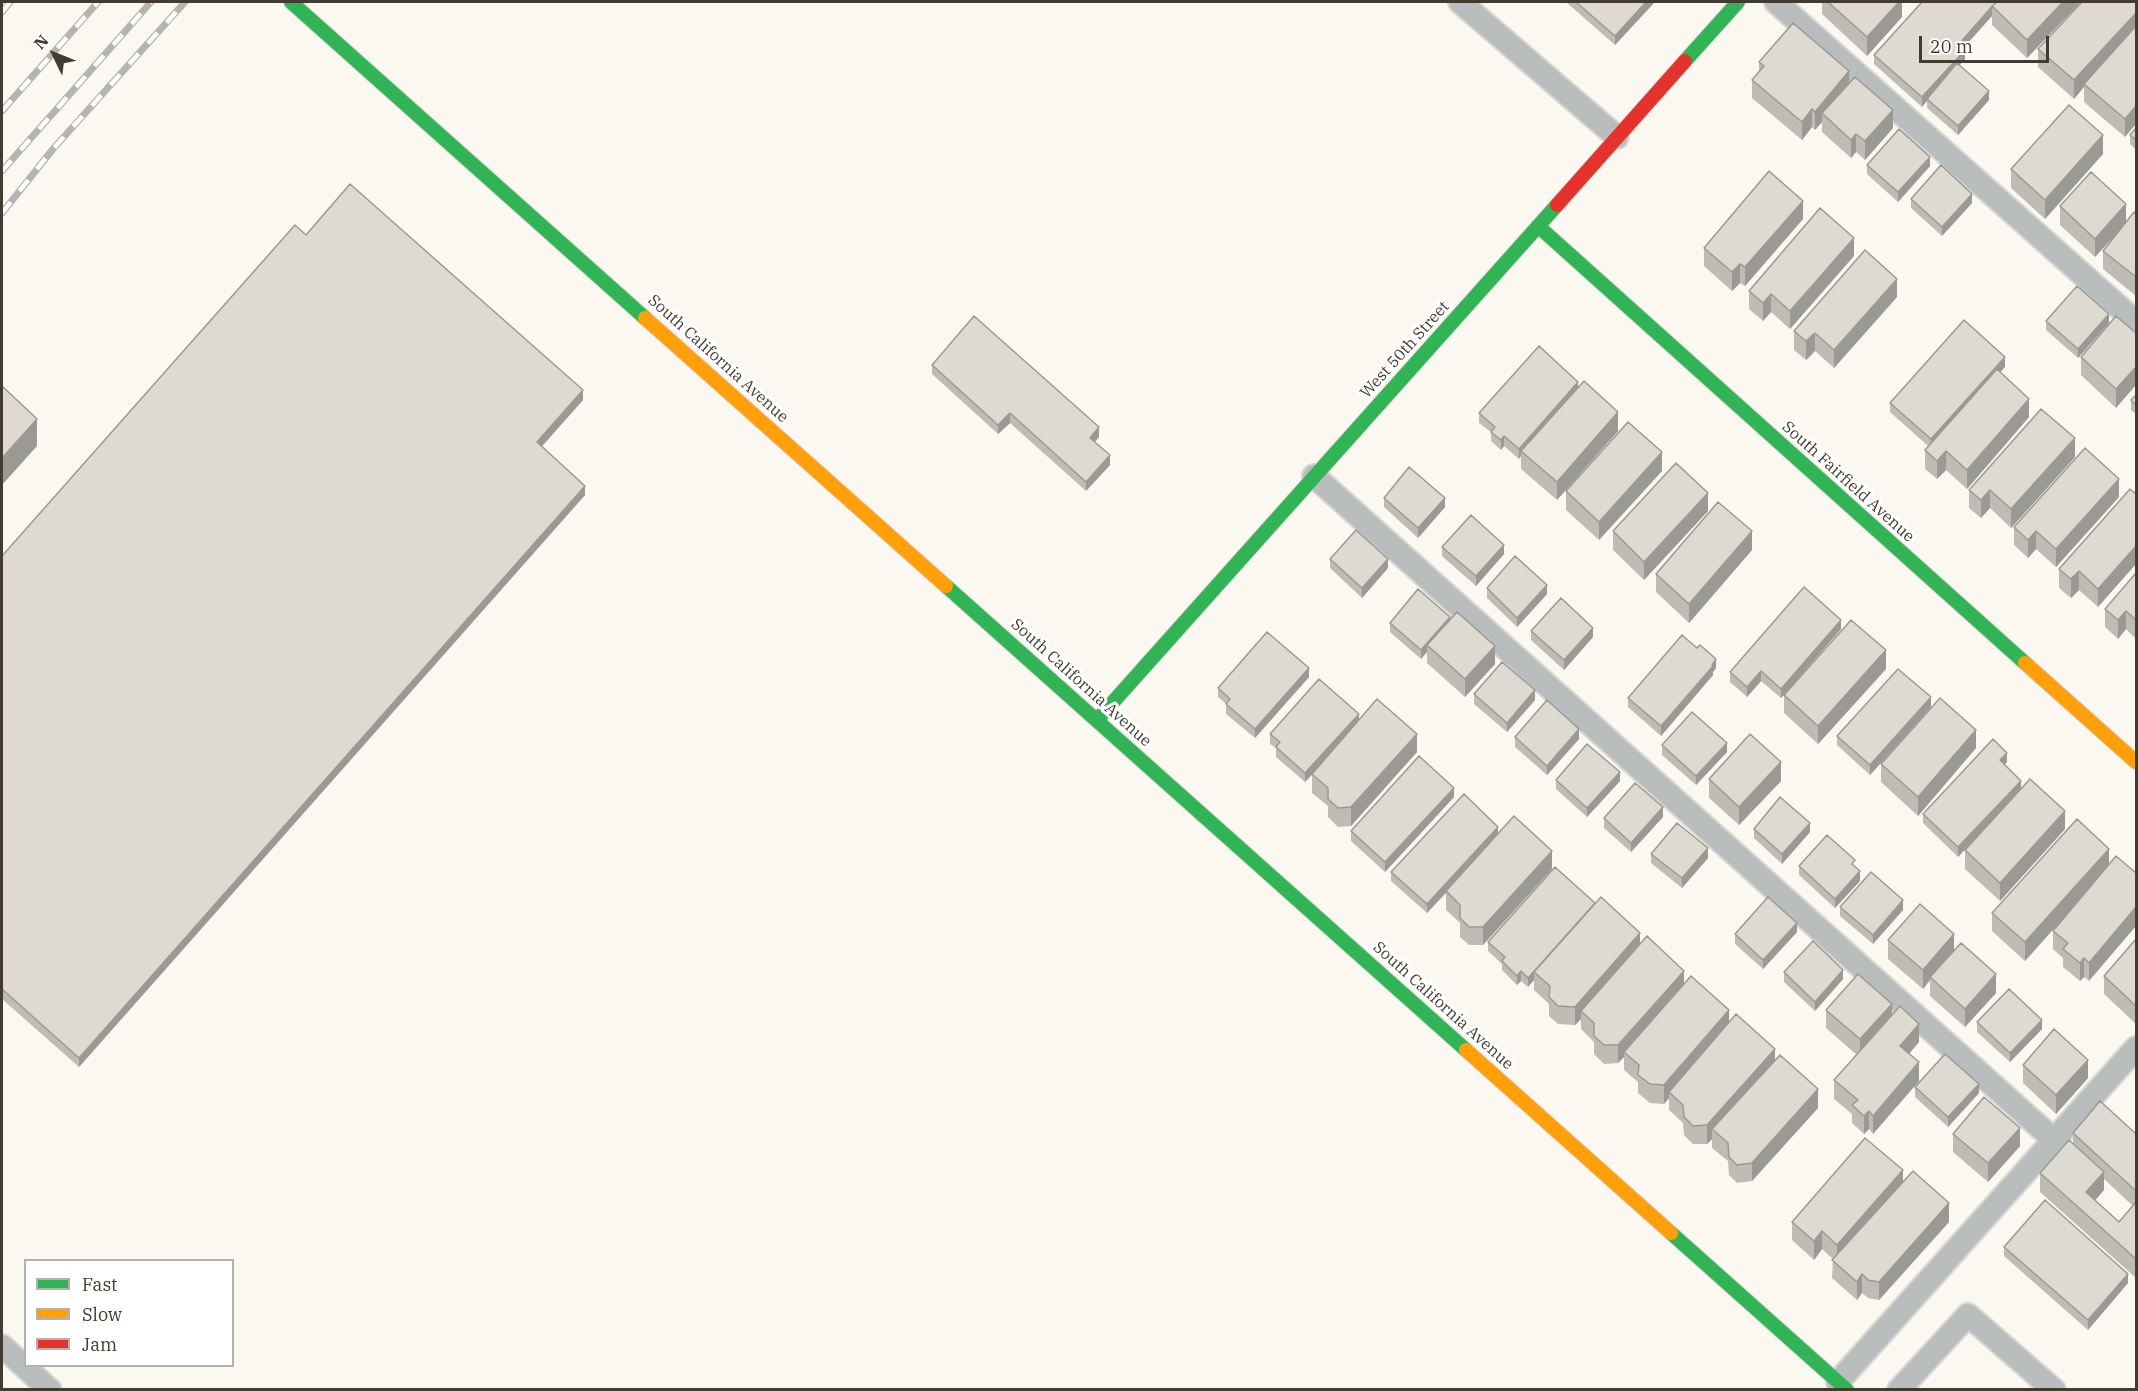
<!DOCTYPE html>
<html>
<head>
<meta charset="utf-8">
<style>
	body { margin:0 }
	#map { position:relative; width:2138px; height:1391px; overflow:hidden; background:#fbf8f1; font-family:"IBM Plex Serif",serif }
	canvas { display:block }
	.frame { position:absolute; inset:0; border:3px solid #423c30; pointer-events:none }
	.legend { position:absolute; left:24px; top:1259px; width:210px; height:108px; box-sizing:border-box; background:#fff; border:2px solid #b3b1ac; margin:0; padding:8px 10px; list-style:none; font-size:18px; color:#423c30 }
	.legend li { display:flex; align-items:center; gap:12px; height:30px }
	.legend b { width:30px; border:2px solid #b3b1ac }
	.north { position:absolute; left:24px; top:24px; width:60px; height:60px; -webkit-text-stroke:4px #fff; paint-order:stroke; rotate:313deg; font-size:16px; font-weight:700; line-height:24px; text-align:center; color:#423c30 }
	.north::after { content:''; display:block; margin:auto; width:21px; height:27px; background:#423c30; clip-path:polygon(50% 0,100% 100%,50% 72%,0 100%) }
	.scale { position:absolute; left:1919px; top:36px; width:130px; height:27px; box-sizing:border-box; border:3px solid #423c30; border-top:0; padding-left:8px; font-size:18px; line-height:21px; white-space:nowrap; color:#423c30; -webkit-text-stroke:4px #fff; paint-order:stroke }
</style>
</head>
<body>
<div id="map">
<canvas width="2138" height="1391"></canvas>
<div class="frame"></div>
<ul class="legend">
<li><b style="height:8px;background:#30b455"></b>Fast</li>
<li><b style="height:8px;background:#ff9f0a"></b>Slow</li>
<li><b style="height:8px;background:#e5322d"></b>Jam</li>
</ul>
<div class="north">N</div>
<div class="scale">20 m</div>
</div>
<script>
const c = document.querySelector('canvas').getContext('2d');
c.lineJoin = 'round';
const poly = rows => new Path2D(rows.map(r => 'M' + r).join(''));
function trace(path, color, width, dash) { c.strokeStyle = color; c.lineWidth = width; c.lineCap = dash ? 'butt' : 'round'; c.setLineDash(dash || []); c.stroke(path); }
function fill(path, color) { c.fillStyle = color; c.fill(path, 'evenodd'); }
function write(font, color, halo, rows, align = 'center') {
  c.font = font + ' "IBM Plex Serif",serif'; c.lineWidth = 6; c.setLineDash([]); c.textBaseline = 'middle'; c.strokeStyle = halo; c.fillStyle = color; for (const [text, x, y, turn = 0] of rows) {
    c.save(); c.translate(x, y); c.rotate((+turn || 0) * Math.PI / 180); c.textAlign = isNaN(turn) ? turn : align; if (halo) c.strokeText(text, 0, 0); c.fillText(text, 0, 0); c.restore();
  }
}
const lane = poly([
	[1460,2,1617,137],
	[1776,2,2136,322],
	[1314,476,2054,1140],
	[2,1346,50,1390],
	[1838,1382,2136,1048],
	[1899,1390,1968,1315,2054,1390]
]);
const fast = poly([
	[291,2,645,318],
	[1685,61,1738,2],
	[1538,226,2025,663],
	[946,586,1466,1050],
	[1097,720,1557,205],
	[1671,1233,1847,1390]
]);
const slow = poly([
	[645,318,946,586],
	[2025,663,2136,762],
	[1466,1050,1671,1233]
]);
const jam = poly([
	[1557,205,1685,61]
]);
trace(lane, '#d9d5cf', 26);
trace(fast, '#d9d5cf', 16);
trace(slow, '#d9d5cf', 16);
trace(jam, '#d9d5cf', 16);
trace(lane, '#b9bdbe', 22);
trace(fast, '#30b455', 14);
trace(slow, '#ff9f0a', 14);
trace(jam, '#e5322d', 14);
const rail = poly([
	[2,12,10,2],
	[2,111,98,2],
	[2,171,151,2],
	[2,213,53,149,185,2]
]);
trace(rail, '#b4b4b1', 7);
trace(rail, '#fff', 4.5, [14]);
fill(poly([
	[1566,2,1653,2,1653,4,1615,45],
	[1822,2,1902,2,1902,17,1867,56,1822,14],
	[1922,2,2081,2,2027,58,1992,25,1992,16,1963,48,1965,59,1959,65,1989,100,1958,135,1927,108,1927,101,1922,107,1874,64,1874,55],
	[2136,2,2125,137,2084,102,2084,87,2074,99,2038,67,2038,49],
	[1759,62,1849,83,1893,128,1865,160,1856,152,1851,158,1822,132,1822,122,1815,130,1812,127,1802,140,1752,98,1752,80,1759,71],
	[2136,128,2136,150,2130,144,2130,135],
	[2103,154,2045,219,2011,188,2011,169],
	[1867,165,1930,166,1898,202,1867,174],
	[1911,199,1972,203,1942,236,1911,208],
	[2060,206,2126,222,2136,214,2136,296,2103,269,2103,251,2118,232,2095,257,2060,225],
	[1803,219,1745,286,1740,283,1732,291,1704,266,1704,248],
	[306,235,583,400,541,446,585,495,79,1067,2,999,2,556],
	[1854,256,1790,329,1771,312,1763,321,1749,309,1749,291],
	[1897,297,1834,368,1815,351,1806,360,1794,350,1794,331],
	[2046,321,2109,323,2078,358,2046,330],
	[2136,333,2116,408,2081,375,2081,357],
	[932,365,1099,437,1095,442,1110,465,1086,491,1010,423,998,434,932,374],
	[2005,367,2000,372,2029,417,1967,489,1946,470,1937,479,1925,469,1925,450,1928,446,1890,412,1890,403],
	[1578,387,1618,431,1557,500,1521,469,1521,456,1519,459,1504,446,1501,450,1491,441,1491,432,1479,423,1479,413],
	[2136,395,2136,414,2131,410,2131,400],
	[2075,457,2011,528,1990,508,1981,518,1969,508,1969,490],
	[1662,471,1599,540,1566,510,1566,491],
	[2130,489,2098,607,2079,590,2071,598,2059,588,2059,569],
	[2119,497,2056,567,2036,549,2028,558,2014,545,2014,527],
	[1384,498,1445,507,1418,538,1384,507],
	[1708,511,1644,580,1613,550,1613,531],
	[1442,547,1504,554,1476,586,1442,556],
	[1752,550,1689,623,1656,592,1656,574],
	[1330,559,1388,568,1362,598,1330,568],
	[2136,573,2136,639,2126,629,2118,639,2105,627,2105,609],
	[1487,588,1547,594,1517,627,1487,598],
	[1450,619,1495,664,1465,697,1427,663,1427,652,1421,659,1390,632,1390,623],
	[1841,629,1788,690,1886,669,1818,744,1784,713,1784,695,1781,698,1761,681,1747,697,1730,682,1730,672],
	[1531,631,1593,637,1564,670,1531,640],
	[1716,668,1713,672,1713,675,1661,736,1628,707,1628,698],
	[1309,677,1255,738,1226,714,1226,704,1218,697,1218,688],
	[1474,694,1535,700,1507,732,1474,704],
	[1931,707,1870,775,1837,745,1837,736],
	[1359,720,1417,752,1351,826,1338,827,1328,817,1328,806,1312,793,1312,775,1305,782,1276,757,1276,748,1270,744,1270,734],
	[1515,737,1579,739,1547,775,1515,747],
	[1662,745,1727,752,1696,785,1662,755],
	[1976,748,1918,816,1881,782,1881,764],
	[2007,762,2004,765,2021,788,2065,829,2000,901,1965,869,1965,850,1978,836,1958,857,1923,823,1923,814],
	[1709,779,1781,781,1739,825,1709,798],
	[1556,780,1620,781,1587,817,1556,789],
	[1454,797,1385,872,1351,841,1351,831],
	[1663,817,1631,852,1604,828,1604,818],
	[1754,829,1810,832,1782,864,1754,838],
	[1498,834,1552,869,1483,945,1469,945,1460,937,1460,923,1446,910,1446,893,1427,913,1391,881,1391,872],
	[2109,849,2089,981,2084,977,2080,981,2063,967,2063,958,2053,949,2053,931,2064,917,2025,961,1992,931,1992,913],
	[1651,854,1708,858,1682,888,1651,863],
	[1799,866,1855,867,1860,881,1835,908,1799,875],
	[1840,907,1903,910,1873,944,1840,916],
	[1797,932,1763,969,1735,944,1735,934],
	[2136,939,2135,1023,2104,994,2104,976],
	[1888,940,1954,951,1996,993,1965,1027,1930,996,1930,980,1923,989,1888,959],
	[1488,942,1640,944,1684,984,1775,1061,1818,1108,1752,1181,1737,1183,1729,1175,1728,1161,1712,1148,1712,1139,1707,1144,1693,1144,1684,1135,1683,1123,1669,1110,1669,1098,1664,1104,1650,1103,1638,1093,1638,1082,1624,1070,1624,1057,1618,1063,1604,1064,1594,1054,1594,1042,1581,1029,1581,1019,1575,1025,1558,1024,1549,1016,1549,1004,1534,990,1534,980,1528,987,1521,981,1517,985,1502,970,1502,964,1488,951],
	[1784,972,1843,979,1815,1011,1784,982],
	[1826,1010,1892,1016,1919,1042,1909,1054,1919,1081,1873,1134,1869,1129,1864,1134,1852,1123,1852,1114,1834,1099,1834,1080,1857,1055,1826,1028],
	[1977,1022,2042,1029,2010,1062,1977,1032],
	[2023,1065,2088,1078,2056,1114,2023,1083],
	[1915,1087,1979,1093,1948,1127,1915,1097],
	[2136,1132,2136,1278,2040,1192,2040,1173,2073,1144,2073,1133,2135,1133],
	[2104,1179,2133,1206,2119,1222,2095,1200,2104,1190],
	[1953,1134,2020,1146,1988,1182,1953,1152],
	[1903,1182,1949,1222,1879,1300,1868,1298,1862,1293,1857,1300,1832,1278,1833,1259,1822,1249,1814,1260,1792,1240,1792,1222],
	[2004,1247,2128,1283,2088,1330,2004,1256]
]), '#bfbbb5');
fill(poly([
	[1646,2,1653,2,1653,4,1615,45,1615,36],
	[1899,2,1902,2,1902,17,1867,56,1867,37],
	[1996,2,1992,6,1992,16,1959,53,1959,44],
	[2063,2,2081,2,2027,58,2027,40],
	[2136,13,2136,31,2084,84,2084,87,2074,99,2074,80],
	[1965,50,1965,59,1928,100,1927,99,1927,101,1922,107,1922,97],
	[1849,71,1849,90,1822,113,1822,122,1815,130,1815,112],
	[1989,91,1989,100,1958,135,1958,126],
	[2136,106,2136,124,2125,137,2125,119],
	[1812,109,1812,127,1802,140,1802,122],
	[1893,110,1893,128,1865,160,1865,141],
	[1856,134,1856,152,1851,158,1851,140],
	[2103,135,2103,154,2045,219,2045,200],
	[1930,157,1930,166,1898,202,1898,192],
	[1972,194,1972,203,1942,236,1942,227],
	[1803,201,1803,219,1745,286,1745,267],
	[2126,204,2126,223,2095,257,2095,239],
	[1854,238,1854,256,1790,329,1790,311],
	[1740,264,1740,283,1732,291,1732,272],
	[1897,279,1897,297,1834,368,1834,350],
	[1771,294,1771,312,1763,321,1763,303],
	[2109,314,2109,323,2078,358,2078,349],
	[1815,333,1815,351,1806,360,1806,341],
	[2005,357,2005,367,1931,448,1931,439],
	[2136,367,2136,385,2116,408,2116,389],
	[1578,382,1578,392,1521,451,1521,456,1519,459,1519,449],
	[583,390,583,400,537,452,537,442],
	[2029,399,2029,417,1967,489,1967,470],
	[1618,412,1618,431,1557,500,1557,482],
	[1010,413,1010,423,998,434,998,425],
	[37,419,37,446,2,485,2,458],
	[1099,427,1099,437,1090,447,1090,438],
	[1504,436,1504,446,1501,450,1501,440],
	[2075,438,2075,457,2011,528,2011,509],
	[1946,451,1946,470,1937,479,1937,461],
	[1662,452,1662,471,1599,540,1599,522],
	[1110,455,1110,465,1086,491,1086,482],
	[2119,479,2119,497,2056,567,2056,549],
	[585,486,585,495,79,1067,79,1058],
	[1990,490,1990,508,1981,518,1981,500],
	[1708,493,1708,511,1644,580,1644,562],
	[1445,498,1445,507,1418,538,1418,528],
	[1752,531,1752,550,1689,623,1689,604],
	[2036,531,2036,549,2028,558,2028,540],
	[1504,545,1504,554,1476,586,1476,576],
	[2136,546,2136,564,2098,607,2098,589],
	[1388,559,1388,568,1362,598,1362,588],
	[2079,571,2079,590,2071,598,2071,579],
	[1547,585,1547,594,1517,627,1517,618],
	[2126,611,2126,629,2118,639,2118,620],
	[1450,617,1450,627,1427,645,1427,652,1421,659,1421,650],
	[1841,620,1841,629,1781,698,1781,689],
	[1593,628,1593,637,1564,670,1564,660],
	[1495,646,1495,664,1465,697,1465,679],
	[1886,650,1886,669,1818,744,1818,726],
	[1716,659,1716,668,1713,672,1713,675,1661,736,1661,726],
	[1309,668,1309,677,1255,738,1255,729],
	[1761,671,1761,681,1747,697,1747,687],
	[1535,690,1535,700,1507,732,1507,723],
	[1931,697,1931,707,1870,775,1870,765],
	[1359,714,1359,723,1305,782,1305,773],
	[1579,729,1579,739,1547,775,1547,766],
	[1976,730,1976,748,1918,816,1918,797],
	[1417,734,1417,752,1351,826,1351,807],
	[1727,743,1727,752,1696,785,1696,776],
	[2007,753,2007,762,2000,770,2000,760],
	[1781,762,1781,781,1739,825,1739,807],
	[1620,772,1620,781,1587,817,1587,808],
	[2021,781,2021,790,1958,857,1958,847],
	[1454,788,1454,797,1385,872,1385,862],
	[1663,807,1663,817,1631,852,1631,843],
	[2065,811,2065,829,2000,901,2000,883],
	[1810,823,1810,832,1782,864,1782,854],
	[1498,827,1498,836,1427,913,1427,904],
	[1708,848,1708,858,1682,888,1682,878],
	[2109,849,2109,867,2025,961,2025,942],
	[1552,851,1552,869,1483,945,1483,927],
	[1860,871,1860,881,1835,908,1835,899],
	[1903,900,1903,910,1873,944,1873,935],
	[1595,903,1534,972,1534,980,1528,987,1528,978],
	[2136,907,2136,926,2089,981,2089,963],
	[1797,923,1797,932,1763,969,1763,960],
	[1640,933,1640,951,1581,1011,1581,1019,1575,1025,1575,1007],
	[1954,934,1954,953,1930,977,1930,980,1923,989,1923,970],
	[2084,958,2084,977,2080,981,2080,963],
	[1843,970,1843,979,1815,1011,1815,1002],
	[1521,971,1521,981,1517,985,1517,976],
	[1684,971,1684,989,1624,1052,1624,1057,1618,1063,1618,1045],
	[1996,974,1996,993,1965,1027,1965,1009],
	[2136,1003,2136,1022,2135,1023,2135,1005],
	[1892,1004,1892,1022,1860,1058,1860,1039],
	[1729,1010,1729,1028,1669,1092,1669,1098,1664,1104,1664,1085],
	[2042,1020,2042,1029,2010,1062,2010,1053],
	[1919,1024,1919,1042,1900,1064,1900,1046],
	[1775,1049,1775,1068,1712,1129,1712,1139,1707,1144,1707,1125],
	[2088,1060,2088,1078,2056,1114,2056,1095],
	[1919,1062,1919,1081,1873,1134,1873,1116],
	[1979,1084,1979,1093,1948,1127,1948,1117],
	[1818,1089,1818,1108,1752,1181,1752,1163],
	[1869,1111,1869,1129,1864,1134,1864,1116],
	[2020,1128,2020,1146,1988,1182,1988,1163],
	[1903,1170,1903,1189,1837,1263,1837,1245],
	[2104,1172,2104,1190,2086,1211,2086,1192],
	[1949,1203,1949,1222,1879,1300,1879,1282],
	[1822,1231,1822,1249,1814,1260,1814,1241],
	[1862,1274,1862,1293,1857,1300,1857,1282],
	[2128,1274,2128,1283,2088,1330,2088,1320]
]), '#9b9993');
const building = poly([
	[1576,2,1646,2,1615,36,1576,2],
	[1828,2,1899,2,1867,37,1828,2],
	[1922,2,1996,2,1959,44,1965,50,1922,97,1874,55,1922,2],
	[1997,2,2063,2,2027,40,1992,6,1997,2],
	[2082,2,2136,2,2136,13,2074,80,2038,49,2082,2],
	[1793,23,1849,71,1815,112,1812,109,1802,122,1752,80,1764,66,1759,62,1793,23],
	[2136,26,2136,106,2125,119,2084,84,2136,26],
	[1957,63,1989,91,1958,126,1927,99,1957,63],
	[1855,77,1893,110,1865,141,1856,134,1851,140,1822,113,1855,77],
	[2069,105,2103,135,2045,200,2011,169,2069,105],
	[2136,128,2136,140,2130,135,2136,128],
	[1899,129,1930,157,1898,192,1867,165,1899,129],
	[1941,165,1972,194,1942,227,1911,199,1941,165],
	[1769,171,1803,201,1745,267,1740,264,1732,272,1704,248,1769,171],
	[2091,172,2126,204,2095,239,2060,206,2091,172],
	[350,184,583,390,537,442,585,486,79,1058,2,989,2,556,295,225,306,235,350,184],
	[1820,208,1854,238,1790,311,1771,294,1763,303,1749,291,1820,208],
	[2134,212,2136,214,2136,277,2103,251,2134,212],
	[1865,250,1897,279,1834,350,1815,333,1806,341,1794,331,1865,250],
	[2077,286,2109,314,2078,349,2046,321,2077,286],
	[974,316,1099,427,1090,438,1110,455,1086,482,1010,413,998,425,932,365,974,316],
	[2116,316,2136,333,2136,367,2116,389,2081,357,2116,316],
	[1964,320,2005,357,1931,439,1890,403,1964,320],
	[1539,346,1578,382,1519,449,1504,436,1501,440,1491,432,1495,427,1479,413,1539,346],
	[1997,369,2029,399,1967,470,1946,451,1937,461,1925,450,1997,369],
	[1584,381,1618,412,1557,482,1521,451,1584,381],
	[2,386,37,419,2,458,2,386],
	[2136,395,2136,405,2131,400,2136,395],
	[2041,409,2075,438,2011,509,1990,490,1981,500,1969,490,2041,409],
	[1628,422,1662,452,1599,522,1566,491,1628,422],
	[2085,448,2119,479,2056,549,2036,531,2028,540,2014,527,2085,448],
	[1676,463,1708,493,1644,562,1613,531,1676,463],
	[1409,467,1445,498,1418,528,1384,498,1409,467],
	[2130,489,2136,494,2136,546,2098,589,2079,571,2071,579,2059,569,2130,489],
	[1718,502,1752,531,1689,604,1656,574,1718,502],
	[1471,515,1504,545,1476,576,1442,547,1471,515],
	[1356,530,1388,559,1362,588,1330,559,1356,530],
	[1515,556,1547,585,1517,618,1487,588,1515,556],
	[2136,573,2136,620,2126,611,2118,620,2105,609,2136,573],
	[1804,587,1841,620,1781,689,1761,671,1747,687,1730,672,1804,587],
	[1418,589,1450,617,1421,650,1390,623,1418,589],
	[1561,598,1593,628,1564,660,1531,631,1561,598],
	[1457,612,1495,646,1465,679,1427,645,1457,612],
	[1851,620,1886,650,1818,726,1784,695,1851,620],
	[1267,632,1309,668,1255,729,1226,704,1230,699,1218,688,1267,632],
	[1682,635,1697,648,1700,645,1716,659,1712,665,1713,666,1661,726,1628,698,1682,635],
	[1502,662,1535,690,1507,723,1474,694,1502,662],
	[1898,669,1931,697,1870,765,1837,736,1898,669],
	[1319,679,1359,714,1305,773,1276,747,1280,742,1270,734,1319,679],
	[1940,698,1976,730,1918,797,1881,764,1940,698],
	[1377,699,1417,734,1351,807,1338,808,1328,799,1328,788,1312,774,1377,699],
	[1547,700,1579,729,1547,766,1515,737,1547,700],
	[1692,712,1727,743,1696,776,1662,745,1692,712],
	[1750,734,1781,762,1739,807,1709,779,1750,734],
	[1993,739,2007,753,2000,760,2021,781,1958,847,1923,814,1993,739],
	[1587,744,1620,772,1587,808,1556,780,1587,744],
	[1419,756,1454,788,1385,862,1351,831,1419,756],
	[2030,779,2065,811,2000,883,1965,850,2030,779],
	[1635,783,1663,807,1631,843,1604,818,1635,783],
	[1464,794,1498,827,1427,904,1391,872,1464,794],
	[1780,797,1810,823,1782,854,1754,829,1780,797],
	[1514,816,1552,851,1483,927,1469,927,1460,918,1460,905,1446,891,1514,816],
	[2077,819,2109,849,2025,942,1992,913,2077,819],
	[1677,823,1708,848,1682,878,1651,854,1677,823],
	[1827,835,1855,860,1852,864,1860,871,1835,899,1799,866,1827,835],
	[2116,856,2136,873,2136,907,2089,963,2084,958,2080,963,2063,949,2068,943,2053,931,2116,856],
	[1555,867,1595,903,1528,978,1521,971,1517,976,1502,961,1505,957,1488,942,1555,867],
	[1871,872,1903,900,1873,935,1840,907,1871,872],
	[1601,897,1640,933,1575,1007,1558,1006,1549,997,1550,986,1534,972,1601,897],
	[1768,897,1797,923,1763,960,1735,934,1768,897],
	[1920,904,1954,934,1923,970,1888,940,1920,904],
	[1647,936,1684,971,1618,1045,1604,1045,1594,1036,1594,1023,1581,1011,1647,936],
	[2136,939,2136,1003,2135,1005,2104,976,2136,939],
	[1813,941,1843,970,1815,1002,1784,972,1813,941],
	[1961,943,1996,974,1965,1009,1930,977,1961,943],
	[1858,974,1892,1004,1860,1039,1826,1010,1858,974],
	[1691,976,1729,1010,1664,1085,1650,1084,1638,1075,1639,1065,1624,1052,1691,976],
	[2009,989,2042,1020,2010,1053,1977,1022,2009,989],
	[1900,1006,1919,1024,1900,1046,1919,1062,1873,1116,1869,1111,1864,1116,1852,1105,1858,1100,1834,1080,1900,1006],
	[1736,1014,1775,1049,1707,1125,1693,1126,1684,1117,1683,1105,1669,1092,1736,1014],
	[2054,1029,2088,1060,2056,1095,2023,1065,2054,1029],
	[1945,1054,1979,1084,1948,1117,1915,1087,1945,1054],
	[1780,1055,1818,1089,1752,1163,1737,1165,1729,1157,1728,1143,1712,1129,1780,1055],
	[1984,1097,2020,1128,1988,1163,1953,1134,1984,1097],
	[2100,1101,2135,1133,2136,1132,2136,1191,2073,1133,2100,1101],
	[1865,1138,1903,1170,1837,1245,1822,1231,1814,1241,1792,1222,1865,1138],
	[2069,1140,2104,1172,2086,1192,2119,1222,2136,1202,2136,1259,2040,1173,2069,1140],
	[1913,1171,1949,1203,1879,1282,1868,1280,1862,1274,1857,1282,1832,1260,1913,1171],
	[2045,1200,2128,1274,2088,1320,2004,1247,2045,1200]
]);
fill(building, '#dedad2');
trace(building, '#9b9993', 1.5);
write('16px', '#423c30', '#fff', [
	["West 50th Street",1405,350,-48],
	["South California Avenue",718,359,42],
	["South Fairfield Avenue",1848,482,42],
	["South California Avenue",1081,683,42],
	["South California Avenue",1443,1006,42]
]);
</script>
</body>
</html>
